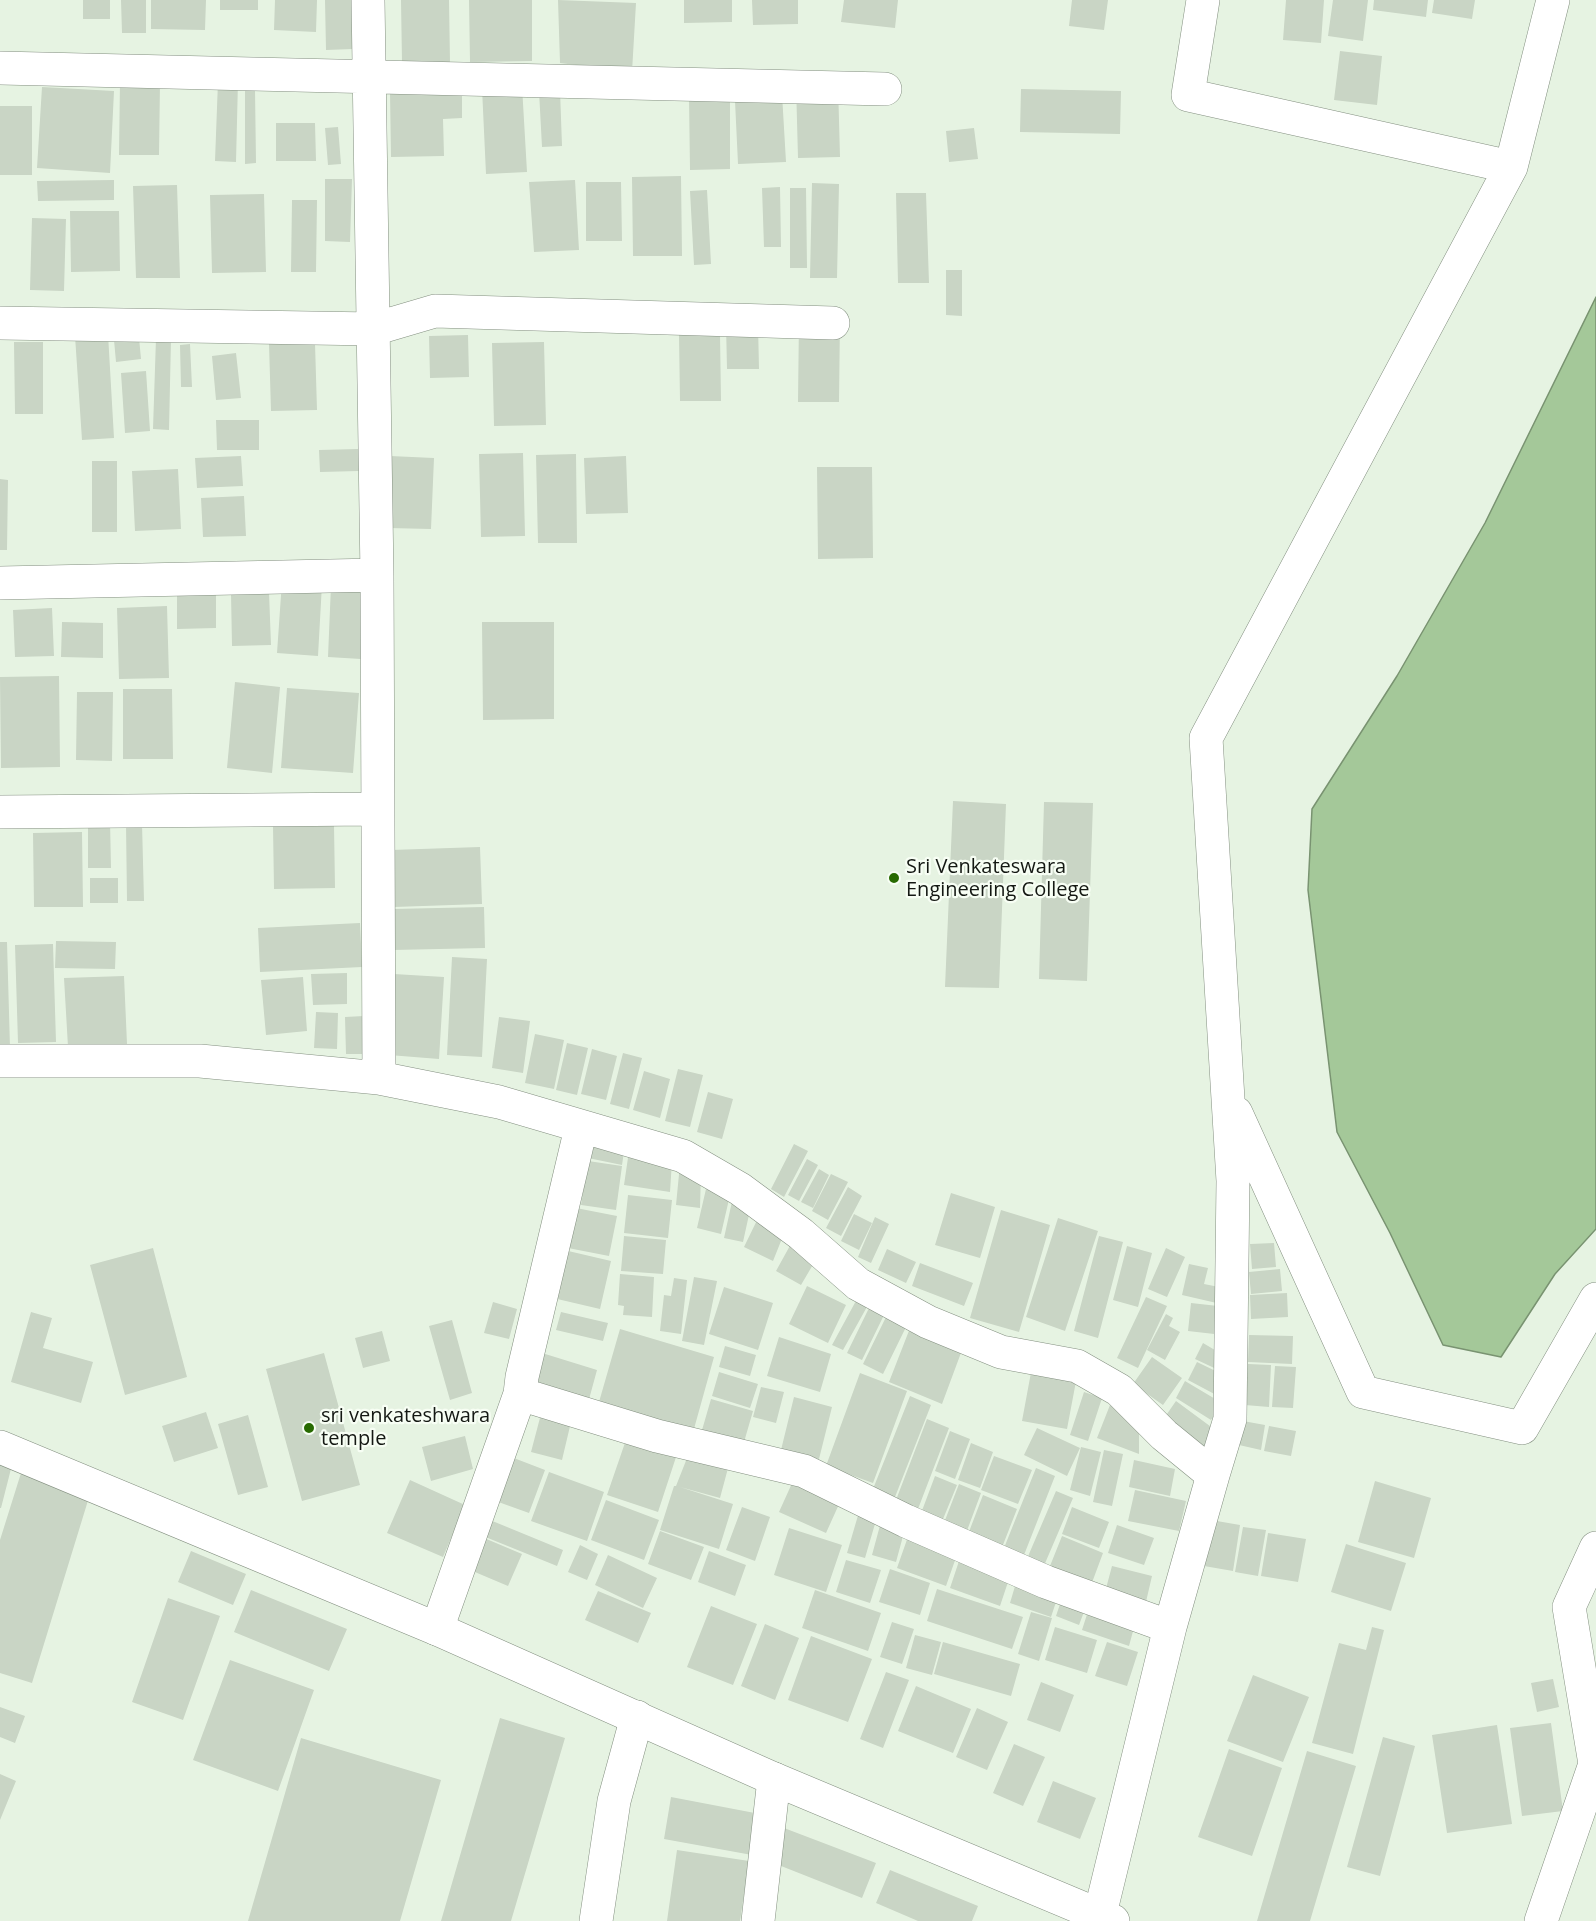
<!DOCTYPE html>
<html>
<head>
<meta charset="utf-8">
<style>
	body { margin:0 }
	canvas { display:block; background:#e6f3e2 }
</style>
</head>
<body>
<canvas width="1596" height="1921"></canvas>
<script>
const c = document.querySelector('canvas').getContext('2d');
c.lineJoin = 'round';
function fill(path, color) { c.fillStyle = color; c.fill(path, 'evenodd'); }
const poly = rows => new Path2D(rows.map(r => 'M' + r).join(''));
function trace(path, color, width, dash) { c.strokeStyle = color; c.lineWidth = width; c.lineCap = dash ? 'butt' : 'round'; c.setLineDash(dash || []); c.stroke(path); }
function write(font, color, halo, rows, align = 'center') {
  c.font = font + ' "Open Sans",sans-serif'; c.lineWidth = 4.5; c.setLineDash([]); c.textBaseline = 'middle'; c.strokeStyle = halo; c.fillStyle = color; for (const [text, x, y, turn = 0] of rows) {
    c.save(); c.translate(x, y); c.rotate((+turn || 0) * Math.PI / 180); c.textAlign = isNaN(turn) ? turn : align; if (halo) c.strokeText(text, 0, 0); c.fillText(text, 0, 0); c.restore();
  }
}
const water = poly([
	[1596,297,1596,1229,1555,1274,1501,1357,1443,1345,1390,1233,1337,1132,1308,890,1312,809,1397,676,1485,523,1596,297]
]);
fill(water, '#a4c899');
trace(water, '#799371', 1.5);
fill(poly([
	[83,0,110,0,110,19,83,19],
	[121,0,146,0,146,33,122,33],
	[151,0,206,0,205,30,151,29],
	[220,0,258,0,258,10,220,10],
	[275,0,317,0,316,32,274,30],
	[325,0,351,0,353,49,326,50],
	[401,0,449,0,450,63,402,63],
	[469,0,532,0,532,61,470,62],
	[558,0,636,3,632,72,560,63],
	[684,0,732,0,732,22,684,23],
	[752,0,798,0,798,24,753,25],
	[844,0,898,0,895,28,841,22],
	[1072,0,1108,0,1104,30,1069,26],
	[1286,0,1324,0,1321,43,1283,40],
	[1333,0,1368,0,1363,41,1328,36],
	[1374,0,1428,0,1426,17,1373,10],
	[1434,0,1475,0,1472,19,1432,13],
	[1340,51,1382,56,1377,105,1334,100],
	[781,77,786,162,738,164,734,80],
	[120,81,160,82,159,155,119,155],
	[218,81,238,81,236,162,215,161],
	[796,84,838,84,840,157,798,158],
	[522,86,527,172,486,174,482,88],
	[42,87,114,91,110,173,37,168],
	[245,89,255,89,256,163,245,164],
	[1021,89,1121,91,1120,134,1020,132],
	[462,90,462,118,443,119,444,156,391,157,390,92],
	[560,90,562,146,542,147,539,91],
	[689,97,730,97,730,169,690,170],
	[0,106,32,106,32,175,0,175],
	[276,123,315,123,316,161,276,161],
	[338,127,341,164,328,165,325,128],
	[974,128,978,159,949,162,946,131],
	[681,176,682,256,633,256,632,177],
	[325,179,352,179,350,242,325,241],
	[114,180,114,200,38,201,37,181],
	[575,180,579,250,534,252,529,182],
	[586,182,621,182,622,241,586,241],
	[812,183,839,184,837,278,810,278],
	[177,185,180,278,136,278,133,186],
	[780,187,781,247,764,247,762,188],
	[790,188,806,188,807,268,790,268],
	[707,190,711,264,694,265,690,191],
	[896,193,926,193,929,283,898,283],
	[264,194,266,272,212,273,210,195],
	[292,200,317,200,316,272,291,272],
	[70,211,119,211,120,271,71,272],
	[32,218,66,219,64,291,30,290],
	[946,270,962,270,962,316,946,315],
	[799,318,840,318,839,402,798,402],
	[726,324,758,324,759,369,727,369],
	[138,327,141,359,116,362,113,329],
	[108,334,114,438,82,440,75,336],
	[720,334,721,401,680,401,679,335],
	[468,335,469,377,430,378,429,336],
	[156,338,171,338,169,430,153,429],
	[14,342,43,342,43,414,15,414],
	[544,342,546,425,494,426,492,343],
	[315,343,317,410,271,411,269,344],
	[190,344,192,387,181,387,180,345],
	[236,353,241,398,216,400,212,356],
	[146,371,150,431,125,433,121,373],
	[216,420,259,420,259,450,217,450],
	[358,449,359,471,320,472,319,450],
	[523,453,525,536,481,537,479,454],
	[576,454,577,543,538,543,536,455],
	[241,456,243,486,197,488,195,458],
	[390,456,434,458,431,529,388,528],
	[626,456,628,513,586,514,584,458],
	[92,461,117,461,117,532,92,532],
	[817,467,872,467,873,558,818,559],
	[178,469,181,529,135,531,132,471],
	[0,479,8,480,7,550,0,550],
	[244,496,246,536,203,537,201,498],
	[282,581,322,584,318,656,277,653],
	[331,585,363,586,361,659,328,657],
	[177,586,216,587,216,628,177,629],
	[269,592,271,645,232,646,231,593],
	[167,606,169,678,119,679,117,608],
	[52,608,54,656,15,657,13,610],
	[62,622,103,623,103,658,61,657],
	[482,622,554,622,554,719,483,720],
	[59,676,60,767,1,768,0,677],
	[235,682,280,687,272,773,227,768],
	[287,688,359,693,353,773,281,768],
	[123,689,172,689,173,759,123,759],
	[77,692,113,692,112,761,76,760],
	[953,801,1006,804,999,988,945,987],
	[1044,802,1093,803,1087,981,1039,979],
	[110,820,111,868,88,868,88,821],
	[142,823,144,901,127,901,126,824],
	[334,825,335,888,274,889,273,826],
	[82,832,83,907,34,907,33,833],
	[480,847,482,904,394,907,391,850],
	[90,878,118,878,118,903,90,903],
	[484,907,485,948,393,950,392,909],
	[360,923,362,967,260,972,258,928],
	[56,941,116,942,115,969,55,968],
	[0,942,7,942,10,1048,0,1048],
	[53,944,56,1042,18,1043,15,945],
	[452,957,487,959,482,1057,447,1055],
	[347,973,347,1004,313,1005,311,974],
	[394,974,444,977,439,1059,389,1055],
	[124,976,127,1044,68,1047,64,978],
	[303,977,307,1031,266,1035,261,980],
	[316,1012,338,1013,337,1049,314,1048],
	[364,1016,364,1054,346,1054,345,1017],
	[499,1017,530,1021,523,1073,492,1068],
	[535,1034,564,1040,554,1089,525,1083],
	[567,1043,588,1048,577,1095,556,1090],
	[592,1049,617,1056,606,1100,581,1094],
	[623,1053,642,1058,629,1109,610,1104],
	[678,1069,703,1075,690,1127,665,1121],
	[644,1071,670,1079,660,1118,633,1110],
	[708,1092,733,1099,722,1139,697,1132],
	[592,1138,625,1145,622,1165,588,1158],
	[630,1144,672,1161,670,1192,624,1185],
	[794,1144,808,1151,784,1197,771,1189],
	[807,1159,818,1165,799,1201,788,1195],
	[588,1161,622,1166,616,1210,581,1205],
	[680,1164,701,1171,700,1208,676,1205],
	[819,1169,829,1175,813,1208,801,1202],
	[831,1174,848,1182,828,1220,812,1211],
	[848,1187,862,1196,841,1236,826,1228],
	[706,1189,730,1195,721,1234,697,1228],
	[951,1193,995,1207,980,1258,935,1245],
	[628,1195,672,1200,668,1238,624,1233],
	[733,1197,752,1201,743,1242,724,1238],
	[576,1208,617,1216,609,1256,568,1248],
	[1001,1210,1050,1225,1019,1332,970,1318],
	[761,1212,785,1231,773,1261,744,1247],
	[854,1214,872,1223,859,1250,841,1241],
	[875,1217,889,1224,871,1263,858,1257],
	[1058,1218,1098,1231,1065,1331,1026,1317],
	[624,1236,666,1240,663,1274,621,1271],
	[1099,1236,1123,1242,1098,1338,1074,1331],
	[792,1242,818,1256,801,1285,776,1271],
	[1274,1243,1276,1267,1252,1269,1250,1244],
	[1127,1246,1152,1253,1138,1307,1113,1300],
	[153,1248,187,1377,125,1395,90,1265],
	[1166,1248,1185,1257,1167,1297,1148,1289],
	[887,1249,916,1262,906,1283,878,1270],
	[564,1250,611,1261,600,1309,553,1298],
	[920,1263,973,1283,964,1306,912,1286],
	[1189,1264,1208,1268,1204,1284,1224,1288,1221,1304,1182,1295],
	[1280,1269,1282,1291,1251,1294,1249,1272],
	[620,1274,654,1277,652,1317,623,1315,624,1306,618,1305],
	[694,1277,717,1281,704,1345,682,1341],
	[674,1278,687,1280,681,1334,660,1331,664,1295,671,1296],
	[807,1286,846,1305,828,1343,789,1324],
	[724,1287,773,1303,758,1350,709,1334],
	[1287,1293,1288,1317,1251,1319,1250,1295],
	[1146,1297,1167,1306,1138,1368,1117,1358],
	[857,1299,868,1305,843,1350,832,1345],
	[493,1302,517,1309,509,1339,484,1333],
	[1191,1303,1227,1307,1223,1335,1188,1331],
	[869,1308,884,1315,862,1360,847,1353],
	[31,1312,52,1318,43,1348,93,1362,81,1403,11,1382],
	[561,1312,608,1323,603,1341,556,1330],
	[1166,1314,1173,1318,1169,1326,1180,1332,1165,1360,1147,1350],
	[886,1317,906,1327,883,1374,863,1364],
	[452,1320,472,1393,450,1400,429,1326],
	[912,1323,965,1342,942,1404,889,1382],
	[620,1329,714,1357,692,1436,597,1409],
	[382,1331,390,1361,363,1368,355,1338],
	[1249,1335,1293,1336,1292,1364,1248,1362],
	[779,1337,831,1354,820,1392,767,1376],
	[1203,1343,1225,1356,1225,1373,1195,1359],
	[725,1346,756,1355,750,1376,719,1367],
	[324,1353,360,1485,302,1501,266,1369],
	[542,1353,597,1370,588,1403,533,1386],
	[1152,1357,1182,1378,1163,1405,1133,1384],
	[1197,1362,1230,1378,1220,1397,1188,1380],
	[1248,1364,1271,1365,1269,1407,1245,1405],
	[1275,1366,1296,1367,1293,1408,1272,1407],
	[1032,1367,1077,1376,1067,1429,1022,1421],
	[719,1372,758,1384,750,1408,712,1396],
	[860,1373,907,1391,873,1483,826,1466],
	[1185,1381,1222,1403,1211,1420,1176,1398],
	[761,1387,784,1392,776,1423,753,1417],
	[1084,1392,1102,1398,1088,1441,1070,1435],
	[910,1396,931,1405,895,1497,873,1489],
	[794,1397,832,1407,819,1459,781,1450],
	[711,1399,753,1411,742,1449,700,1437],
	[1176,1401,1218,1432,1202,1455,1160,1424],
	[1110,1405,1124,1410,1139,1428,1139,1454,1097,1438],
	[206,1412,218,1448,174,1462,162,1426],
	[541,1414,571,1422,562,1460,531,1452],
	[248,1415,268,1487,238,1495,218,1424],
	[927,1419,949,1428,918,1509,896,1500],
	[1243,1421,1265,1425,1261,1450,1239,1445],
	[1269,1426,1296,1431,1291,1456,1264,1451],
	[1037,1428,1080,1448,1067,1476,1024,1455],
	[950,1431,970,1439,955,1479,935,1471],
	[628,1434,678,1451,658,1512,607,1495],
	[465,1436,473,1469,431,1481,422,1447],
	[971,1443,993,1452,980,1488,958,1480],
	[1081,1447,1101,1452,1090,1496,1070,1490],
	[691,1448,731,1457,720,1498,680,1487,733,1504,719,1549,660,1530,674,1486,676,1486],
	[1104,1450,1123,1454,1112,1506,1093,1502],
	[506,1455,545,1470,529,1513,490,1499],
	[994,1456,1032,1470,1018,1504,981,1490],
	[0,1458,13,1461,1,1508,0,1508],
	[1134,1460,1175,1469,1170,1496,1129,1487],
	[1036,1468,1055,1476,1024,1555,1004,1548],
	[549,1472,604,1492,587,1541,531,1521],
	[21,1473,90,1494,32,1683,0,1673,0,1540],
	[935,1476,957,1485,941,1524,920,1516],
	[410,1480,465,1505,443,1557,387,1533],
	[793,1481,840,1502,826,1533,779,1512],
	[1375,1481,1431,1498,1414,1558,1358,1542],
	[959,1484,981,1493,965,1536,942,1528],
	[1135,1490,1186,1501,1179,1531,1128,1521],
	[1056,1491,1073,1498,1043,1568,1026,1561],
	[983,1495,1017,1509,1001,1550,967,1537],
	[606,1500,659,1520,644,1560,591,1540],
	[742,1507,770,1517,755,1561,726,1550],
	[1072,1507,1109,1522,1099,1548,1062,1534],
	[859,1512,877,1517,865,1558,847,1553],
	[882,1518,906,1525,896,1562,872,1555],
	[490,1520,563,1550,557,1566,483,1536],
	[1211,1520,1240,1525,1233,1571,1204,1566],
	[1117,1525,1154,1538,1144,1565,1108,1553],
	[1243,1527,1266,1530,1258,1576,1235,1572],
	[789,1528,842,1545,826,1592,774,1575],
	[660,1531,704,1547,691,1580,648,1564],
	[910,1531,959,1549,946,1586,897,1568],
	[1268,1533,1306,1539,1298,1582,1261,1576],
	[477,1535,522,1554,508,1586,463,1567],
	[1062,1536,1103,1553,1090,1588,1048,1571],
	[1346,1544,1406,1563,1391,1611,1331,1592],
	[580,1545,598,1554,587,1580,568,1572],
	[191,1551,246,1574,233,1605,178,1582],
	[709,1551,746,1565,735,1596,698,1582],
	[962,1552,1012,1570,1000,1606,950,1588],
	[608,1555,657,1578,643,1608,595,1585],
	[846,1560,881,1570,870,1603,836,1592],
	[1112,1566,1152,1576,1145,1606,1104,1596],
	[890,1569,930,1583,920,1615,879,1602],
	[1018,1576,1060,1590,1051,1617,1010,1603],
	[937,1589,1023,1617,1012,1649,927,1621],
	[251,1590,347,1629,329,1671,234,1632],
	[815,1590,881,1613,868,1651,802,1628],
	[598,1591,651,1613,638,1643,585,1620],
	[1064,1592,1088,1601,1079,1625,1056,1616],
	[168,1598,220,1616,183,1720,132,1702],
	[1090,1605,1136,1620,1129,1646,1082,1630],
	[711,1606,757,1624,733,1685,687,1667],
	[1031,1612,1052,1618,1039,1661,1018,1654],
	[892,1622,914,1629,902,1664,880,1657],
	[765,1624,799,1638,775,1700,741,1686],
	[1055,1627,1097,1640,1087,1673,1045,1660],
	[1372,1627,1384,1630,1353,1754,1312,1743,1339,1643,1366,1650],
	[915,1635,941,1642,932,1675,906,1668],
	[811,1636,872,1659,848,1722,788,1700],
	[943,1642,1020,1664,1011,1696,934,1674],
	[1107,1642,1138,1652,1127,1686,1095,1676],
	[230,1660,314,1690,278,1791,193,1760],
	[886,1672,909,1680,883,1748,860,1739],
	[1253,1675,1309,1697,1283,1762,1227,1741],
	[1553,1679,1559,1707,1537,1712,1531,1683],
	[1041,1682,1074,1695,1060,1732,1027,1720],
	[916,1686,971,1709,953,1753,898,1731],
	[0,1707,25,1716,15,1743,0,1737],
	[977,1708,1008,1722,987,1770,956,1757],
	[500,1718,565,1738,511,1921,441,1921],
	[1551,1723,1563,1811,1522,1816,1510,1728],
	[1497,1725,1512,1824,1447,1833,1432,1735],
	[1383,1737,1415,1746,1380,1876,1347,1867],
	[301,1738,441,1780,400,1921,248,1921],
	[1014,1744,1045,1757,1023,1806,993,1793],
	[1229,1749,1282,1768,1252,1856,1198,1837],
	[1307,1751,1356,1766,1310,1921,1257,1921],
	[0,1774,16,1781,0,1820],
	[1053,1781,1096,1798,1080,1839,1037,1822],
	[671,1797,760,1814,752,1855,664,1839],
	[784,1828,876,1863,862,1898,771,1862],
	[677,1850,749,1861,740,1921,667,1921],
	[890,1870,978,1906,972,1921,918,1921,876,1903]
]), '#c9d5c5');
const street = poly([
	[368,0,377,575,379,1078],
	[1203,0,1188,95,1511,167],
	[0,68,885,89],
	[0,323,374,329,435,311,833,323],
	[0,583,377,575],
	[0,812,376,809],
	[0,1061,200,1061,379,1078,499,1102,683,1156,740,1189,801,1234,858,1284,928,1322,1001,1352,1077,1366,1119,1390,1164,1435,1213,1475,1170,1627,1100,1914],
	[1236,1113,1363,1392,1522,1428,1596,1299],
	[520,1394,657,1436,804,1471,906,1521,1046,1582,1170,1627],
	[1213,1475,1230,1419,1233,1181,1206,738,1511,167,1553,0],
	[437,1629,520,1394,522,1377,581,1128],
	[596,1921,614,1801,637,1717],
	[758,1921,774,1779],
	[1541,1921,1595,1764,1569,1607,1596,1548]
]);
const secondary = poly([
	[0,1447,437,1629,774,1779,1113,1921]
]);
trace(street, '#849081', 34);
trace(secondary, '#849081', 34);
trace(street, '#fff', 33);
trace(secondary, '#fff', 33);
for (const [x, y, r, color] of [
	[894,878,6,"#276a01"],
	[309,1428,6,"#276a01"]
]) { const dot = new Path2D(); dot.arc(x, y, r, 0, 2 * Math.PI); c.fillStyle = color; c.fill(dot); trace(dot, '#f7fef4', 2); }
write('20px', '#141813', '#f7fef4', [
	["Sri Venkateswara",906,867],
	["Engineering College",906,890],
	["sri venkateshwara",321,1416],
	["temple",321,1439]
], 'left');
</script>
</body>
</html>
